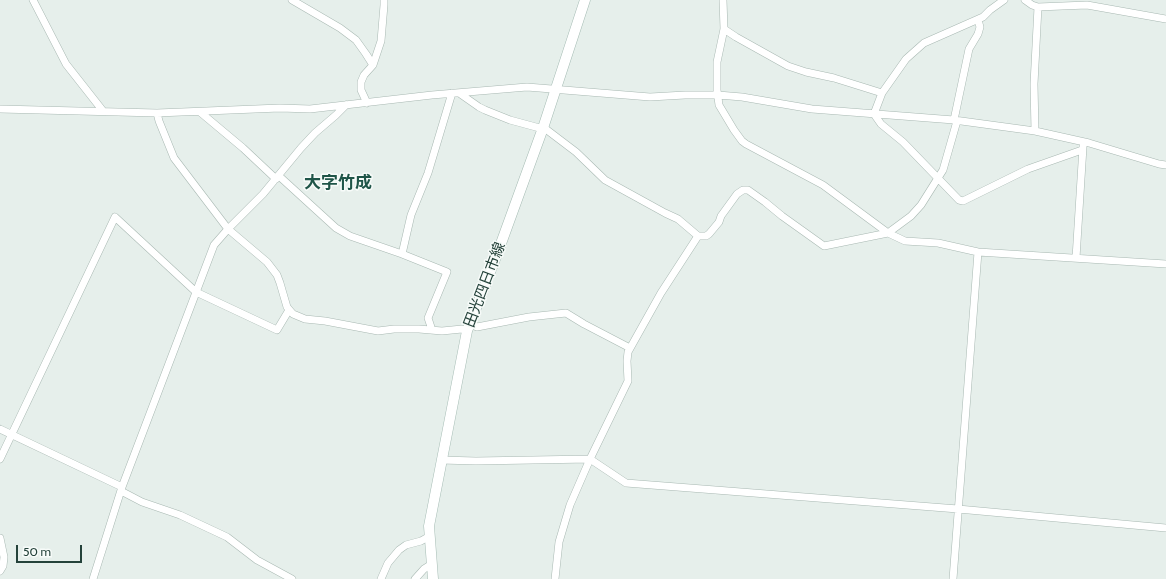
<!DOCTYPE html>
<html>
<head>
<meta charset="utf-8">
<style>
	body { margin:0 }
	#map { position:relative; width:1166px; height:579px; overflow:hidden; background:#e6efeb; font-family:Cabin,sans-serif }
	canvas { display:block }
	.scale { position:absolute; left:16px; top:545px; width:66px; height:18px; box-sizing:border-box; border:2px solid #24423a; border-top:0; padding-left:5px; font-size:12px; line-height:14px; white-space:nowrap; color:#24423a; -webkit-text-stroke:3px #f7fbf9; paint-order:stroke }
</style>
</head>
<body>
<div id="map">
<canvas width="1166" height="579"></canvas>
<div class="scale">50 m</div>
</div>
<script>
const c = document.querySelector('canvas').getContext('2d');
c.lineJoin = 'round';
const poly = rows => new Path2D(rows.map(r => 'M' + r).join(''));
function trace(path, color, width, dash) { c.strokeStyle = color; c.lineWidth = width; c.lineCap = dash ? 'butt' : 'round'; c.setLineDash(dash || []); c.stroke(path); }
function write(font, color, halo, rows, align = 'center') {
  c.font = font + ' Cabin,"Noto Sans JP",sans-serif'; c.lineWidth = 3; c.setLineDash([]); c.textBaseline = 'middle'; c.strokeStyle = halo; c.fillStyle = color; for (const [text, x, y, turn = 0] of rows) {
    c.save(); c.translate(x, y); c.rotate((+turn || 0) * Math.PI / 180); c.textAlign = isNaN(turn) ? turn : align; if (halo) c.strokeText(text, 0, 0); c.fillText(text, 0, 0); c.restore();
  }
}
const minor = poly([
	[33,0,66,64,103,111],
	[292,0,340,28,356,40,366,54,373,65,364,75,361,82,361,90,367,103],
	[723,0,724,29,717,62,717,90,719,105,734,130,742,141,746,144,823,185,888,233,905,241,938,243,978,252,1166,264],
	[1004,0,990,10,983,17,924,43,906,59,882,93,874,114,881,124,903,142,959,200,963,201,1028,169,1082,150],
	[1025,0,1032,5,1038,7,1087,5,1166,19],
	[724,29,736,37,788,66,806,72,834,78,882,93],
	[373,65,381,41,384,5,384,0],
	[459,93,479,107,485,110,510,120,547,130,576,152,605,180,665,213,678,219,698,236,706,236,709,234,719,222,721,216,737,194,743,190,748,190,765,202,782,216,824,246,888,233,911,216,921,205,943,170,957,121],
	[0,109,157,113,280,108,310,109,432,95,527,87,650,97,685,95,718,95,742,97,812,109,954,120,1035,131,1089,143,1159,164,1166,165],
	[200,112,243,148,276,179],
	[157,113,159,121,174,158,228,229,267,262,277,275,280,283,287,307,293,314,305,319,325,321,378,331,394,329,419,329,442,331,462,329,467,331],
	[954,120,969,49,978,34,980,27,978,20],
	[1035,131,1034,84,1038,7],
	[279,176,336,228,350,236,402,254],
	[1076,258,1083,147],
	[470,324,477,327,529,317,566,313,584,324,630,348],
	[432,330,428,318,447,272,402,254,411,215,428,173,452,93],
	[0,429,122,487],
	[0,459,115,217,196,292,277,330,289,310],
	[441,460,476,461,590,459,626,483,958,509,1166,528],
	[121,491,142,502,180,515,227,537,257,560,292,579],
	[0,538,4,557,3,566,0,571],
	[93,579,122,487,214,245,228,229,263,194,301,148,315,133,336,115,346,105],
	[381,579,388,563,399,550,406,545,421,541,430,536],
	[415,579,424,569,432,564],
	[555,579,559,542,570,505,590,459,628,381,627,361,628,352,661,293,698,236],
	[953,579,978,252]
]);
const secondary = poly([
	[433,579,429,526,467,331,499,249,543,128,585,0]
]);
trace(minor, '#a8b8b2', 8);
trace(secondary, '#a4bbb3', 11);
trace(minor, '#fff', 7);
trace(secondary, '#fff', 10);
write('15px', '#24423a', '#f7fbf9', [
	["田光四日市線",485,285,-69]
]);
write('bold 17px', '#1f5548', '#f7fbf9', [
	["大字竹成",338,183]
]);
</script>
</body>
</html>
